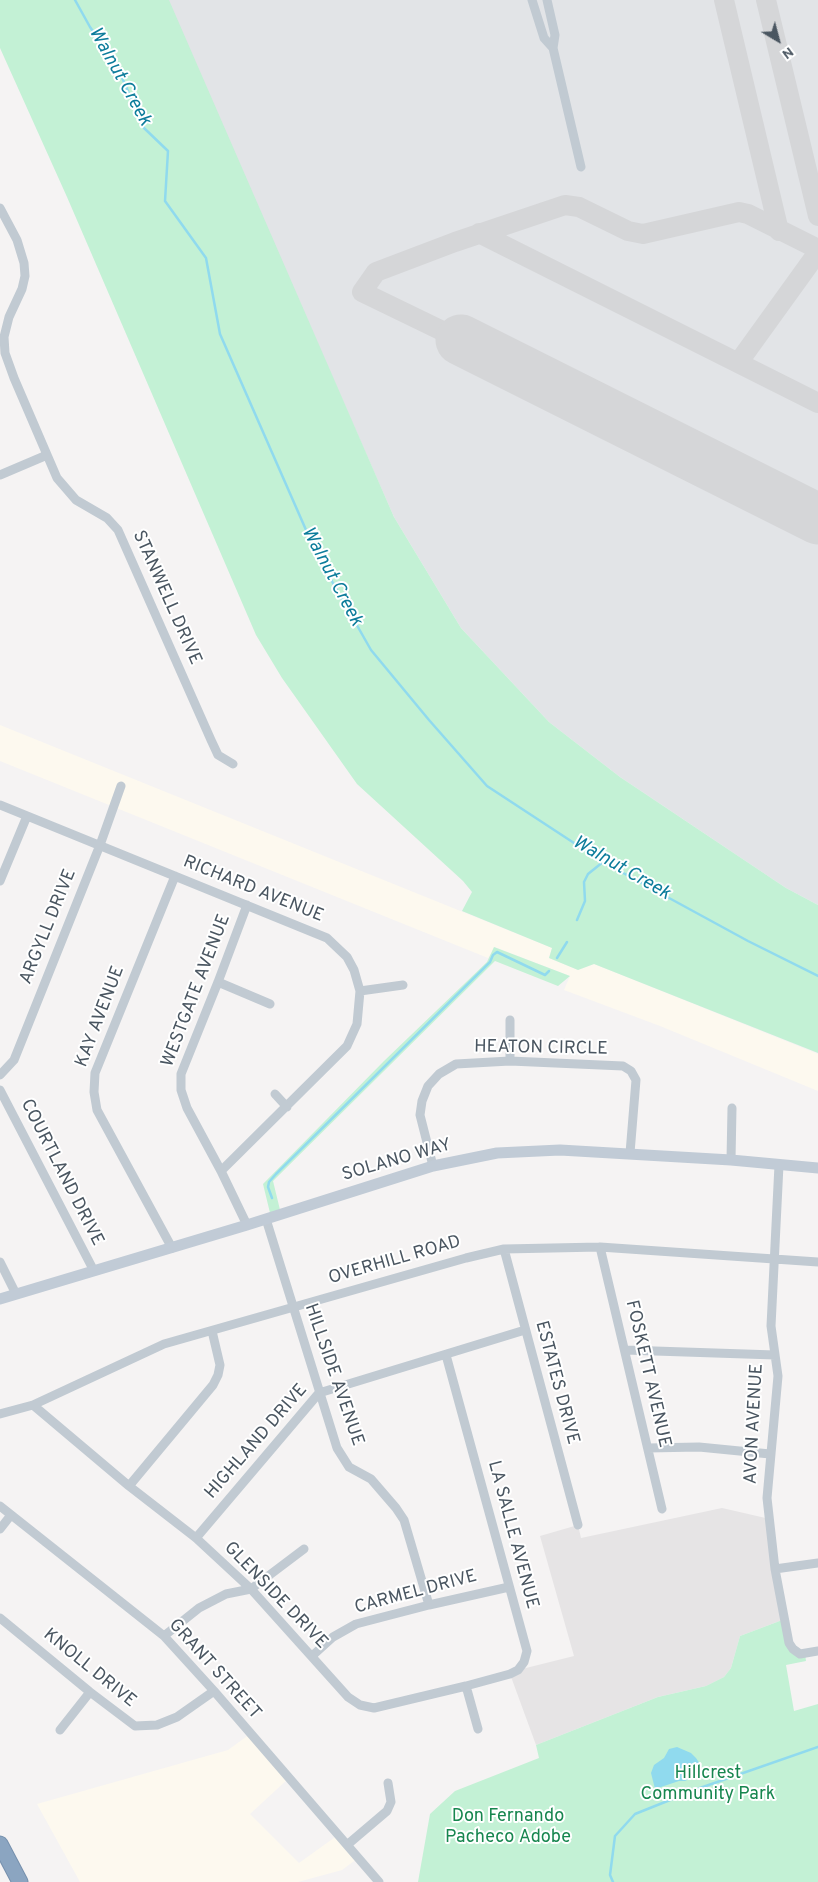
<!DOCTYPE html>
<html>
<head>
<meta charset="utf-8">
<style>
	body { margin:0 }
	#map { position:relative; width:818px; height:1882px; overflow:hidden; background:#f5f3f3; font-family:Overpass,sans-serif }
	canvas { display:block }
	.north { position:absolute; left:753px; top:15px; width:50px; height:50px; -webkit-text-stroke:4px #fff; paint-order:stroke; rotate:143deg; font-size:14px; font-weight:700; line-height:20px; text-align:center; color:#4a5661 }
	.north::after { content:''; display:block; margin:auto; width:18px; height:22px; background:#4a5661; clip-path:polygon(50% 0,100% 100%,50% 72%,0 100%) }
</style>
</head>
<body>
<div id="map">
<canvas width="818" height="1882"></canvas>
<div class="north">N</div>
</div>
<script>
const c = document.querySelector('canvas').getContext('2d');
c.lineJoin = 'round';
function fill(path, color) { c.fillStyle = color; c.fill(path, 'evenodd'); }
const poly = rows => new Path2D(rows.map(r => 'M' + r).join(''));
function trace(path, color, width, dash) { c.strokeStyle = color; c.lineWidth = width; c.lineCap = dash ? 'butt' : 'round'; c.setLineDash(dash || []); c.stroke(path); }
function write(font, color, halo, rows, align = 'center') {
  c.font = font + ' Overpass,sans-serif'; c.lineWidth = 4; c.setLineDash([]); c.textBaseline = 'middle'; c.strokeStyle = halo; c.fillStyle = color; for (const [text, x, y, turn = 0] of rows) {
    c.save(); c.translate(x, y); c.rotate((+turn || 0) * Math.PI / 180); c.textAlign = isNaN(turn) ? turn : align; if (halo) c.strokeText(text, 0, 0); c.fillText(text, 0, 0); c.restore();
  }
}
fill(poly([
	[0,725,552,948,549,958,578,970,594,964,818,1054,818,1091,660,1026,564,990,570,976,495,947,488,958,0,761],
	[250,1734,289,1778,250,1814,299,1863,338,1835,358,1858,342,1870,298,1882,80,1882,37,1804,228,1750]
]), '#fdf9ef');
fill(poly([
	[722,1508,770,1519,785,1619,740,1636,731,1668,724,1677,706,1686,658,1697,536,1745,510,1674,518,1670,574,1656,540,1536,578,1525,581,1538]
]), '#e6e4e5');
fill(poly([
	[166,0,818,0,818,905,786,888,620,777,549,722,461,628,394,517]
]), '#e2e4e7');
fill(poly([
	[0,0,169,0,394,517,461,628,549,722,620,777,786,888,818,905,818,1053,594,964,578,970,549,958,552,948,462,911,472,892,463,881,357,784,282,678,256,635,67,197,0,48],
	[494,947,570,976,558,986,495,961,273,1181,281,1214,271,1217,263,1184,384,1061,487,962],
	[785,1619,789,1643,805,1654,806,1661,786,1665,794,1711,818,1704,818,1882,418,1882,430,1814,455,1791,539,1758,536,1745,658,1697,706,1686,724,1677,731,1668,740,1636]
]), '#c3f1d5');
fill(poly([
	[677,1747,691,1753,696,1758,700,1764,700,1768,697,1775,685,1781,679,1781,655,1789,651,1773,654,1765,664,1758,669,1749]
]), '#90daee');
trace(poly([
	[75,0,90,27,117,66,144,128,168,151,165,201,206,258,220,334,317,555,371,650,429,720,487,786,603,862,748,941,818,976],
	[577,920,585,901,584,882,588,874,603,862],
	[557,958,567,942],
	[272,1198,268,1187,269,1182,276,1174,490,962,493,955,497,952,545,975,549,971],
	[613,1882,610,1875,615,1836,635,1814,700,1788,818,1747]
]), '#90daee', 2.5);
trace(poly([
	[724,0,779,231],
	[766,0,818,216],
	[479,233,818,403],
	[461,340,362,292,376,272,455,242,565,205,579,207,628,231,643,234,739,212,748,214,818,249],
	[738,363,818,252]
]), '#d5d6d8', 20);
trace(poly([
	[461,340,818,519]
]), '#d5d6d8', 51);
const highway = poly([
	[0,1844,20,1882]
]);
trace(highway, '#7690ad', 17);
trace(poly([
	[532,0,544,38,553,48,555,35,547,0],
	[553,48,581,167],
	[0,208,17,240,24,263,25,276,22,289,9,317,4,337,5,353,14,378,57,478,76,500,107,518,118,530,211,740,218,755,233,764],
	[0,475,47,455],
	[0,805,327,938,347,957,354,970,360,991,357,1024,347,1046,221,1171],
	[0,881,27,816],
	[218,982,270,1004],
	[360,991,403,985],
	[510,1020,510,1061],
	[0,1075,14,1060,100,845,121,786],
	[0,1090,94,1271],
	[275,1094,287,1107],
	[731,1160,732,1108],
	[779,1165,771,1326,778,1376,767,1498,775,1569,789,1643,793,1649,800,1654,818,1651],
	[433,1166,420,1115,422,1101,428,1086,439,1074,456,1064,510,1061,623,1066,631,1071,636,1080,630,1153],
	[266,1219,337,1448,349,1467,371,1479,396,1508,404,1520,429,1605],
	[247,1225,221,1171,187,1108,181,1090,181,1074,218,982,247,905],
	[600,1247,662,1509],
	[172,1248,97,1110,94,1092,95,1073,175,876],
	[504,1249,578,1525],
	[0,1262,16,1294],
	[625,1350,775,1355],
	[33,1405,129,1486,196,1538,251,1589,348,1697,360,1705,374,1708,466,1686,510,1674,518,1670,524,1662,527,1651,446,1355],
	[0,1414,33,1405,164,1344,466,1258,504,1249,600,1247,818,1262],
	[648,1448,699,1447,770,1454],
	[129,1486,213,1385,218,1375,220,1365,212,1331],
	[0,1506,164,1636,214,1691,379,1882],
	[0,1529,11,1515],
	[196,1538,319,1393,525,1330],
	[775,1569,818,1563],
	[0,1618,90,1692,135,1726,157,1725,177,1717,214,1691],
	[164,1636,199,1608,226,1594,251,1589,304,1549],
	[312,1656,333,1637,356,1624,429,1605,509,1587],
	[466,1686,478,1729],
	[60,1730,90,1692],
	[347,1845,387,1811,391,1802,388,1783]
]), '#c1cad2', 9);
trace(poly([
	[0,1299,247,1225,433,1166,497,1153,560,1150,731,1160,818,1168]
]), '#c1cbd6', 11);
trace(highway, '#8ba5c1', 15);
write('18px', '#4a5661', '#fff', [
	["STANWELL DRIVE",166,598,66],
	["RICHARD AVENUE",253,890,22],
	["ARGYLL DRIVE",49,927,-68],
	["WESTGATE AVENUE",197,991,-69],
	["KAY AVENUE",101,1017,-69],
	["HEATON CIRCLE",541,1049,1],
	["SOLANO WAY",397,1161,-16],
	["COURTLAND DRIVE",61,1173,63],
	["OVERHILL ROAD",395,1261,-16],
	["FOSKETT AVENUE",647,1374,77],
	["HILLSIDE AVENUE",333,1375,71],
	["ESTATES DRIVE",556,1383,75],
	["AVON AVENUE",755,1424,-87],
	["HIGHLAND DRIVE",257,1442,-49],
	["LA SALLE AVENUE",512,1535,75],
	["CARMEL DRIVE",416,1593,-15],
	["GLENSIDE DRIVE",275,1596,46],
	["KNOLL DRIVE",89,1669,39],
	["GRANT STREET",214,1670,48]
]);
write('18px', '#17864f', '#fff', [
	["Hillcrest",708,1774],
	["Community Park",708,1795],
	["Don Fernando",508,1817],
	["Pacheco Adobe",508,1838]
]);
write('italic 19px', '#0c7c9b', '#fff', [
	["Walnut Creek",119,77,61],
	["Walnut Creek",331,577,62],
	["Walnut Creek",621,869,30]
]);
</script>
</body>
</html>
